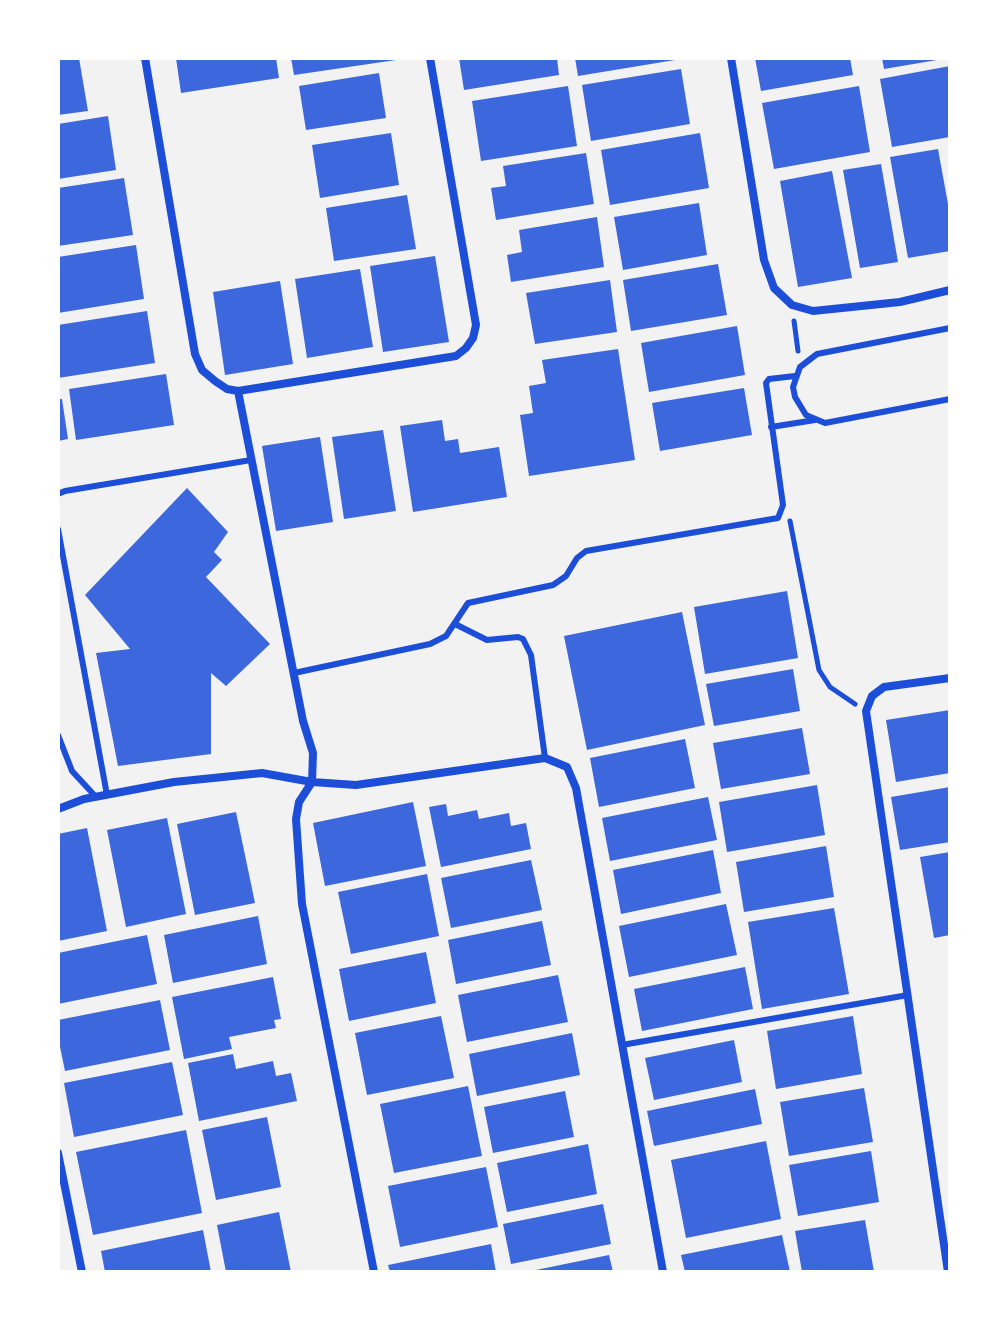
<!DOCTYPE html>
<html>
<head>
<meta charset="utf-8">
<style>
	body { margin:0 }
	#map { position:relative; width:1008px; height:1330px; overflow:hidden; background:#f2f2f2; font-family:Roboto,sans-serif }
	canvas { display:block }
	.frame { position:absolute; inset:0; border:60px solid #fff; pointer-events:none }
</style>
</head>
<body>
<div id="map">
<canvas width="1008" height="1330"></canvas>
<div class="frame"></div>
</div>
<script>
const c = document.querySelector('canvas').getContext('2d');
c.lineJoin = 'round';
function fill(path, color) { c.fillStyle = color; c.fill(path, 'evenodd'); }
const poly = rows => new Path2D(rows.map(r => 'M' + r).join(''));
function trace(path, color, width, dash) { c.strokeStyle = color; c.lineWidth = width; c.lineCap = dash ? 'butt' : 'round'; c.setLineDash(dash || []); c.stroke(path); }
fill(poly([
	[79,58,88,111,58,115,58,59],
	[176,58,276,58,279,78,181,93],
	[291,58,396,58,396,60,294,75],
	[459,58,557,58,559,75,464,90],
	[575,58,675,58,675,60,578,76],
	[755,58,850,58,853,75,761,91],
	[882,58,937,58,937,60,884,69],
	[950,66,950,137,892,147,880,79],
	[681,69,690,124,591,141,582,85],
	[379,73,386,118,306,130,299,86],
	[568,86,577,146,481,161,472,101],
	[859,86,870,152,774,169,762,103],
	[108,116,116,170,58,179,58,124],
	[391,133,399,185,320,198,312,145],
	[700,133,709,188,610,205,601,150],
	[938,149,950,215,950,251,908,258,890,157],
	[586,153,594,204,496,220,491,188,506,186,503,166],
	[881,164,898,262,860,268,843,170],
	[832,171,852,278,798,287,780,181],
	[124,178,133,235,58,246,58,188],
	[407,195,416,249,334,261,326,208],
	[699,203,707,255,623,270,614,217],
	[597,217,604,267,511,282,507,255,522,252,519,230],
	[136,245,144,299,58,313,58,257],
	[435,256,449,342,383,352,370,266],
	[718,264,727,315,631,331,623,280],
	[360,269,373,347,307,358,295,279],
	[610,280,617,332,535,344,526,293],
	[280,281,293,364,225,375,213,292],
	[147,311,155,363,58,378,58,325],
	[737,326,745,375,649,392,641,343],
	[618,349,635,460,529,476,520,415,533,413,529,386,546,383,542,360],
	[166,374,174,425,76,440,69,389],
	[744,388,752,435,660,451,652,403],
	[58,399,62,399,68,439,58,441],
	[442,420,445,441,458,439,460,453,499,447,507,497,413,512,400,426],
	[383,430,396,511,344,519,332,437],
	[320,437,333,522,276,531,262,446],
	[187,488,228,532,214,552,222,560,206,577,270,644,226,686,211,673,211,754,118,766,96,653,130,649,85,595],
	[787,591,798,658,705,674,694,607],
	[682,612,705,725,587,750,564,636],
	[793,669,800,711,714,726,706,684],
	[950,710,950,773,896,782,886,720],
	[802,728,810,774,721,789,713,743],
	[685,739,695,788,599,807,590,758],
	[817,785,825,835,727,852,719,802],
	[950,787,950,842,900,850,891,797],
	[708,797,717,840,610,861,602,818],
	[413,802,426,866,325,886,313,823],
	[446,804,448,816,477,810,479,819,509,813,511,826,526,823,531,849,441,867,429,807],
	[236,812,255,903,195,915,177,824],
	[167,818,186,914,126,927,107,830],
	[87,828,107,931,58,941,58,834],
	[826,846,834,897,744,912,736,862],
	[713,850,721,893,621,914,613,870],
	[950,852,950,935,934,938,920,857],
	[531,860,542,910,451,928,441,878],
	[427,874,439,936,351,954,338,892],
	[726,904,737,955,629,977,619,926],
	[834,908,849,994,762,1009,748,922],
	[258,916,267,964,173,983,164,935],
	[542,921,551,965,456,984,448,940],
	[147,935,157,984,58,1004,58,953],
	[426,952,436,1003,349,1021,339,969],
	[745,967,753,1009,642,1031,634,989],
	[558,975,568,1022,467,1042,458,995],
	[273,977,281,1019,274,1020,276,1028,229,1037,232,1049,184,1059,172,997],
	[160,1000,170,1050,65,1071,58,1037,58,1020],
	[441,1016,454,1078,367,1095,355,1033],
	[853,1016,862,1074,776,1089,767,1031],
	[572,1033,580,1075,477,1096,469,1054],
	[734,1040,742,1082,654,1100,645,1058],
	[233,1054,236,1069,273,1061,276,1076,291,1073,297,1101,199,1121,188,1063],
	[172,1062,183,1115,74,1137,64,1083],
	[468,1086,482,1156,394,1173,380,1104],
	[864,1088,873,1142,789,1156,780,1102],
	[755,1089,762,1124,654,1146,647,1111],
	[565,1091,574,1137,493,1153,484,1107],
	[267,1117,281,1187,216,1200,202,1130],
	[186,1130,202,1213,93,1235,76,1152],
	[766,1141,781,1219,686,1238,671,1160],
	[588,1144,597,1194,507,1212,497,1163],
	[871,1151,879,1202,798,1216,789,1165],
	[486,1167,498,1227,400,1247,388,1186],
	[603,1204,611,1244,511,1264,503,1224],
	[279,1212,291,1272,226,1272,217,1225],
	[865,1220,874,1272,802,1272,795,1231],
	[203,1230,211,1272,105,1272,101,1251],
	[782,1235,790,1272,685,1272,681,1255],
	[491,1244,496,1272,390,1272,388,1265],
	[609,1255,613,1272,531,1272,531,1271]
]), '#3d67dc');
trace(poly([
	[794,321,798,351],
	[790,521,819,670,830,687,855,704]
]), '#1d4ed8', 5);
trace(poly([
	[950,328,817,354,800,367,793,387,795,397,806,415,825,423,950,399],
	[771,427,815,420],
	[58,494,65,491,251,460],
	[58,529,107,795],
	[455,624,487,640,518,637,523,639,531,655,545,758],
	[294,673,430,644,446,636,468,603,553,585,566,576,577,558,586,551,778,518,783,505,766,383,769,379,795,376],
	[58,735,72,771,96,797],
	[622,1045,908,995]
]), '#1d4ed8', 6);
trace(poly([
	[145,58,195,354,202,370,215,381,227,389,238,391,456,356,466,348,473,338,476,325,430,58],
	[731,58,764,260,774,288,792,305,813,311,900,302,950,290],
	[238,391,303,721,313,753,312,782,299,802,296,819,302,904,374,1272],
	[58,809,84,799,174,782,262,773,312,782,356,785,545,758,567,767,576,788,663,1272],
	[58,1153,82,1272],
	[948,1272,866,711,872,696,884,687,950,678]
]), '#1d4ed8', 8);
</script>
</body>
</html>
